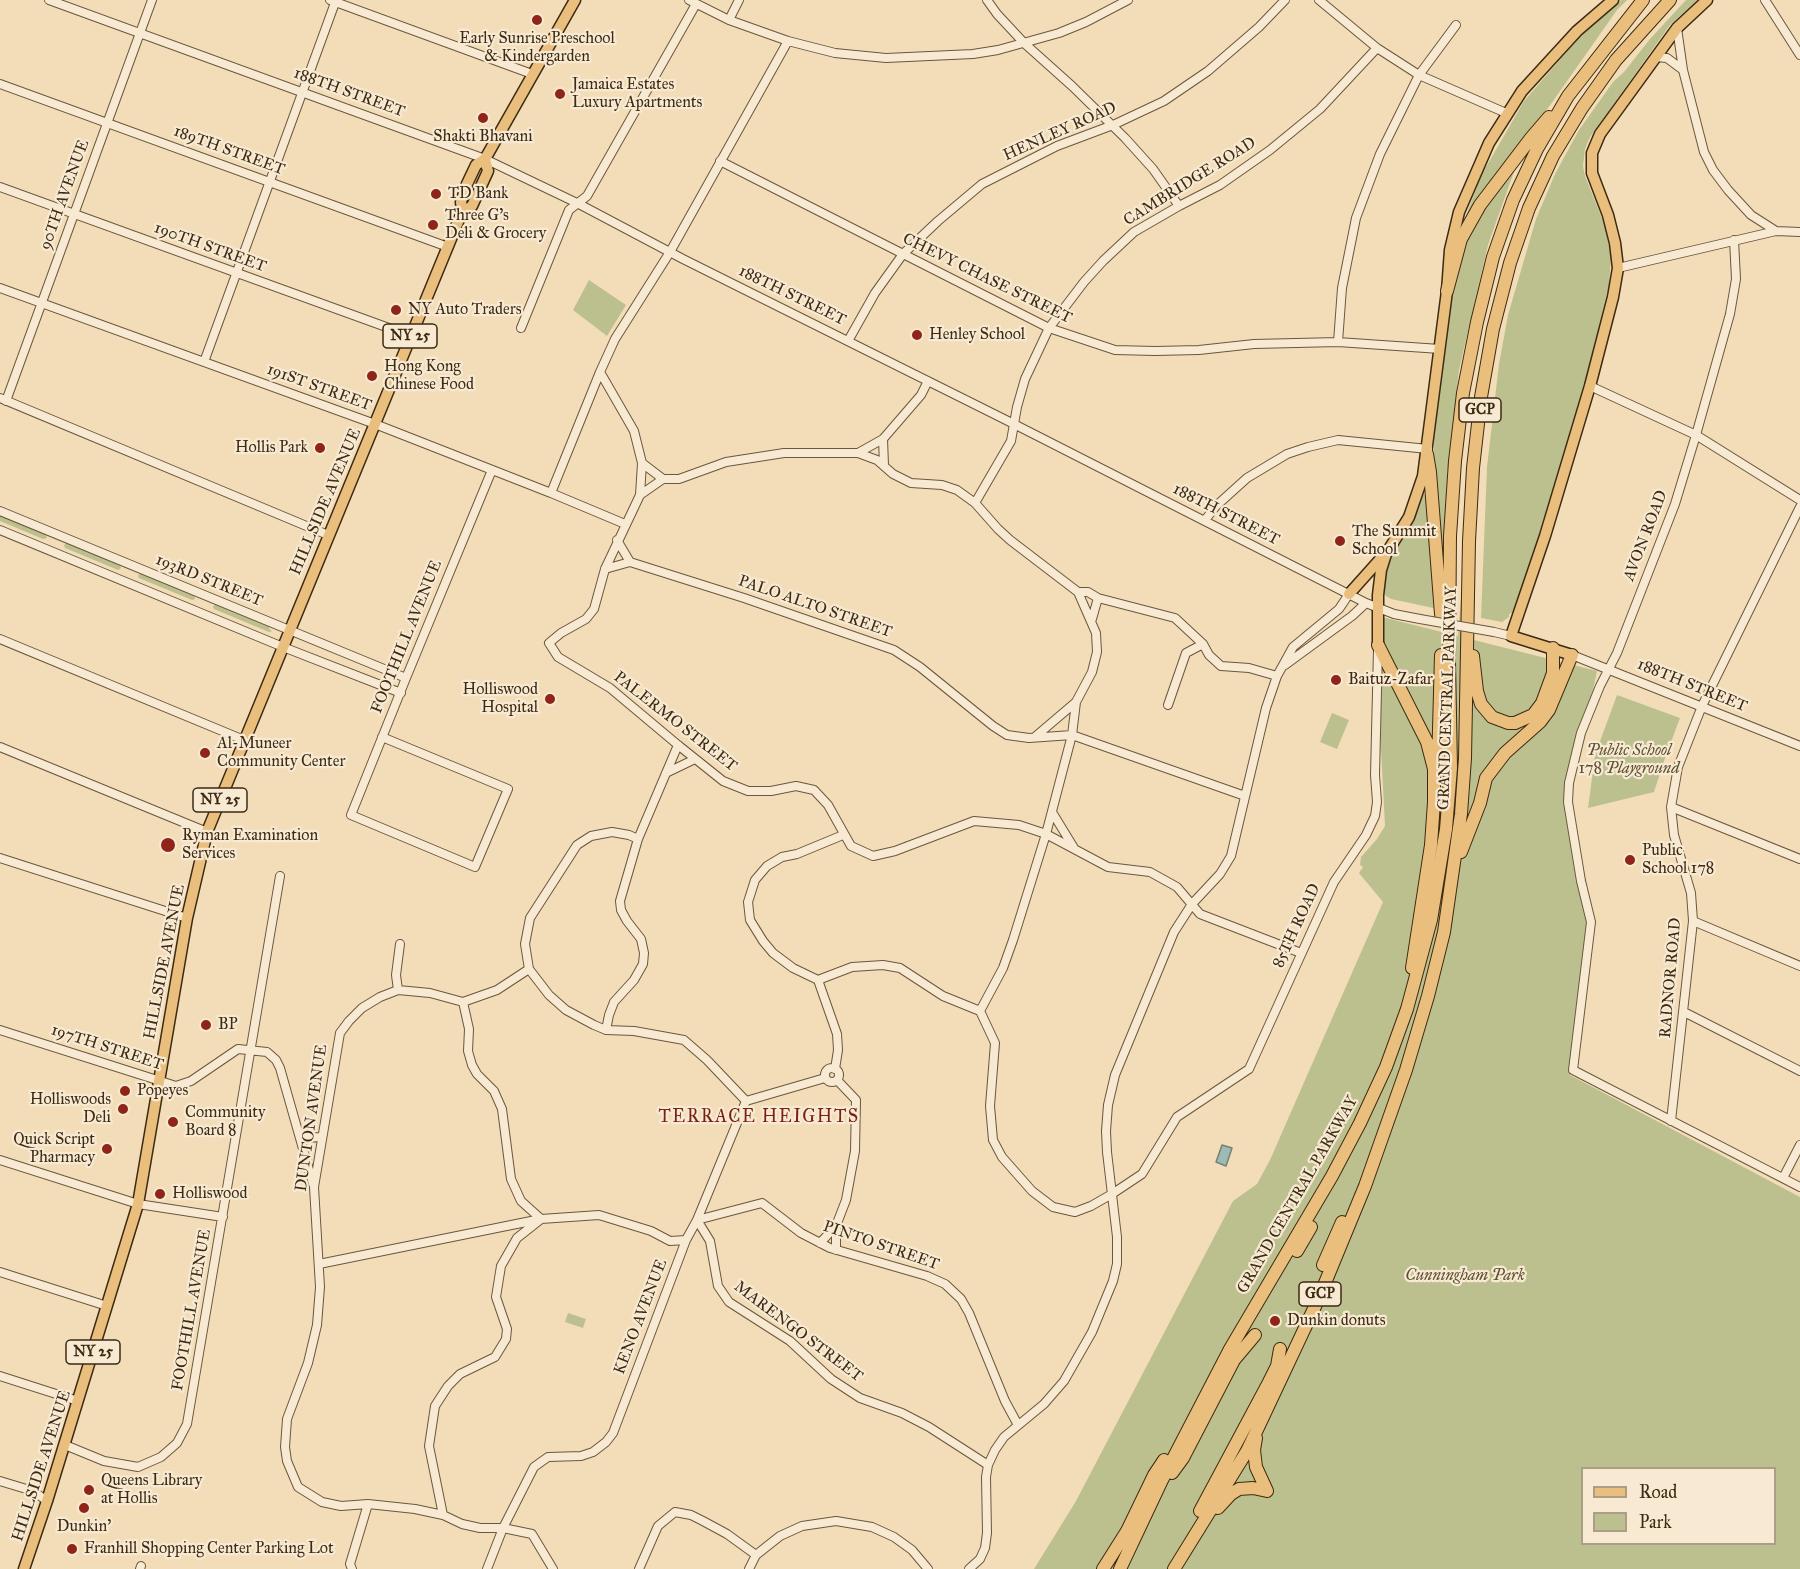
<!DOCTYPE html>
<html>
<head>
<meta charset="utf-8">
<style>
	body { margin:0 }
	#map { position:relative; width:1800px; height:1569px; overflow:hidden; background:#f3ddb9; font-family:"IM FELL Great Primer",serif }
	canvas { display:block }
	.legend { position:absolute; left:1581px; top:1467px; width:195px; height:78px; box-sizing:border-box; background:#f7e9d2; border:2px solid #ac9d86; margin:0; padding:8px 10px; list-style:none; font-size:18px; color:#3c2a13 }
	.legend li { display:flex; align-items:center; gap:12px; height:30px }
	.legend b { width:30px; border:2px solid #ac9d86 }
</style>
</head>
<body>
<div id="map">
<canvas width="1800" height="1569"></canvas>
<ul class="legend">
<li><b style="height:8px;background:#eabe7c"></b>Road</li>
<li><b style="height:16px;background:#bcc08f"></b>Park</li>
</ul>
</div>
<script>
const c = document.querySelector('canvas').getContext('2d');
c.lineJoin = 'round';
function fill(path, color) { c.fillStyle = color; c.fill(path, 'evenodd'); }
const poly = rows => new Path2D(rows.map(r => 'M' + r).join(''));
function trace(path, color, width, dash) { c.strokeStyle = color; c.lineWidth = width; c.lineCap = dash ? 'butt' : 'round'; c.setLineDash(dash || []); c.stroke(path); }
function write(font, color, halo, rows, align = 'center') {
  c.font = font + ' "IM FELL Great Primer",serif'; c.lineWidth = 4.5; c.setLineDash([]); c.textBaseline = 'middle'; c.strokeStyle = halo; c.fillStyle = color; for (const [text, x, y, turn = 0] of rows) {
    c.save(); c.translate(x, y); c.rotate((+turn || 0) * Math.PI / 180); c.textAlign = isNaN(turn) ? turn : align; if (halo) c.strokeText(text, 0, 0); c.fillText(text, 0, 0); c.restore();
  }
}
fill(poly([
	[1621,0,1627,0,1617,10,1551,104,1465,218,1482,174,1524,101,1578,39],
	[1686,0,1697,0,1670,25,1590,137,1585,149,1583,166,1585,176,1605,226,1611,258,1609,284,1576,419,1514,612,1509,614,1509,617,1502,622,1481,618,1487,467,1499,364,1508,315,1536,219,1555,174,1579,130,1613,82,1624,72,1650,39],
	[1516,166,1488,245,1459,370,1447,476,1444,592,1433,467,1434,434,1442,353,1458,257,1482,209],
	[589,280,626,305,607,336,573,310],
	[1427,494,1438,609,1391,599,1381,593,1388,558,1399,544,1422,495],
	[0,515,45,534,47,538,43,539,0,521],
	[67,543,120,565,121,568,118,570,65,548,64,545],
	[140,573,194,595,195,599,192,600,139,578,138,576],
	[1462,585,1462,637,1597,671,1572,789,1575,838,1592,926,1571,1054,1570,1075,1800,1197,1800,1569,1034,1569,1076,1501,1233,1201,1257,1184,1270,1160,1383,902,1359,873,1363,867,1360,865,1361,857,1377,839,1385,826,1374,615,1458,636],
	[1582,1468,1774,1468,1774,1544,1582,1544],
	[215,604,270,626,269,629,272,631,269,632,214,609,213,607],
	[1617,695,1680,718,1665,758,1654,792,1588,808,1595,755],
	[1332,713,1349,720,1337,749,1320,742],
	[568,1313,586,1319,583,1328,565,1322]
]), '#bcc08f');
const water = poly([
	[1222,1145,1232,1148,1226,1166,1216,1162,1222,1145]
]);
fill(water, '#9cbbb5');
trace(water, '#768174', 1.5);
const minor = poly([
	[49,0,485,159,577,203,683,259,1004,419,1366,603,1394,614,1420,619],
	[330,0,532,74],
	[689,0,729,20,788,41,835,53,886,58,973,54,998,50,1059,33,1086,22,1128,0],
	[987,0,997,14,1024,43,1072,86,1125,138,1153,169,1179,206],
	[1319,0,1377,48,1419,75,1506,113],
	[1765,0,1800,55],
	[729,20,739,0],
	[1677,28,1683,70,1704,152,1713,170,1728,190,1751,215,1776,231],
	[788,41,670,252,615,339,600,372,634,431,642,463,640,495,605,569,594,609,586,619,561,633,549,643,558,657,610,688,678,745,723,781,748,791,771,791,796,786,814,790,828,805,851,846,873,856,895,851,974,821,1019,825,1046,834,1108,867,1150,872,1177,887,1200,914,1301,953],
	[1656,57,1667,58,1683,70],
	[0,84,448,247],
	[720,161,1049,328,1115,350,1155,351,1199,350,1254,344,1338,342,1440,349],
	[0,187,411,336],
	[1734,240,1736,279,1730,314,1696,435,1675,504,1617,653,1600,686,1581,733,1569,783,1568,802,1581,881,1591,922,1573,1070,1800,1187],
	[1618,268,1776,231,1800,232],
	[0,288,375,424,551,493,625,524],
	[521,328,569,210,587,196,696,4],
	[848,341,875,293,903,254,938,221,982,184,1057,146,1113,125,1164,101,1208,71,1259,27,1285,0],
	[1338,342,1342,288,1356,218,1380,154,1419,75,1456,25],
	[204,362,336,0],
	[1590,386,1696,435,1800,500],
	[0,398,328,535],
	[6,401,152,0],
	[883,439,884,465],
	[858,453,883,439,921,395,928,381],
	[642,463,663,479],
	[551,493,600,372],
	[640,495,663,479,679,479,726,462,784,453,858,453,877,460,893,474,911,483,942,485,957,490,975,503,998,529,1010,540,1078,592,1088,592,1098,598,1175,618,1203,644,1209,655,1221,666,1249,668,1277,676],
	[975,503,1011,441,1017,407,1025,379,1049,328,1084,282,1103,261,1134,232,1179,206,1220,185,1270,150,1320,109,1377,48],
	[0,511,406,678],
	[1205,520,1216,506,1247,478,1287,454,1308,447,1338,440,1428,449],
	[0,530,283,647,401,693],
	[617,540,630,562],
	[605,569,630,562,744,598,894,650,920,667,993,726,1007,735,1029,738,1072,735,1245,796],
	[1092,619,1098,598],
	[1494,632,1511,636],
	[0,639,244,740],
	[1572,655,1800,746],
	[1285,665,1352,616,1366,603],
	[1168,705,1186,653,1203,644],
	[1036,736,1076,702],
	[382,737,508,789,475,867,351,815,406,678,492,470],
	[0,747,207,832],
	[666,773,695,759],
	[1671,807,1800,859],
	[1052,812,1074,848],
	[638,839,629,835,612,832,591,836,577,845,530,918,525,944,529,969,549,995,566,1010,594,1025,606,1030,634,1031,684,1040,707,1060,746,1101],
	[0,858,187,918],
	[1693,921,1800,966],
	[529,969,497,990,463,1002,430,993,398,990,380,997,362,1008,349,1021,340,1033,314,1187,320,1287,317,1325,308,1363,287,1419,285,1447,287,1461,298,1487,322,1502,341,1506,368,1504,415,1509,443,1515,462,1524,480,1528,503,1528,532,1534,553,1569],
	[818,980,852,967,883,965,900,968,943,996,980,1011,995,1043,990,1106,993,1140,1002,1157,1032,1191,1053,1207,1075,1212,1091,1206,1112,1194,1142,1174,1177,1117,1249,1069,1334,882,1366,835,1375,816,1377,802,1375,775,1378,649],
	[818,980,793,968,773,953,763,941,750,920,748,902,755,880,767,866,782,857,797,854,843,835],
	[818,980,837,1034,838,1050,835,1069],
	[398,990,396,975,400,944],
	[980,1011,1003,968,1013,940,1046,834,1072,735,1076,702,1092,672,1097,652,1096,633,1078,592],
	[1684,1012,1800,1071],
	[0,1030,176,1086,191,1081,238,1049,267,1052,276,1060,280,1068,313,1184],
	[606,1030,609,1015,614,1002,634,980,643,964,644,953,641,939,627,921,621,910,620,901,638,839,678,745],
	'825 1075a7 7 0 1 1 14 0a7 7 0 1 1-14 0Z',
	[1671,1121,1693,921,1691,893,1674,835,1671,807,1678,767,1702,706,1800,507],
	[300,1138,322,1137],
	[0,1160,138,1204,223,1217],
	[1783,1178,1800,1145],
	[820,1243,836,1226],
	[836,1250,836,1226,846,1200,855,1151,856,1100,837,1080],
	[319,1264,541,1219,599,1215,651,1231,670,1241,686,1240],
	[0,1272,107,1306],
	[0,1376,78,1401],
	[65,1445,104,1461,138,1467,161,1457,177,1443,187,1424,280,876],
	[988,1465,929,1427,902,1413,860,1398,831,1379,790,1341,729,1302,718,1286,710,1241,697,1220,762,1203,801,1233,830,1248,927,1276,945,1284,961,1299,969,1313,1005,1401,1018,1425],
	[0,1481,33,1491,47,1501],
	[443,1515,429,1446,435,1406,448,1386,460,1374,495,1357,506,1339,507,1329,496,1297,501,1266,517,1238,541,1219,521,1201,511,1179,502,1109,494,1091,477,1074,472,1065,468,1051,469,1029,463,1002],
	[140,1569,141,1566],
	[352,1569,350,1564,368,1504],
	[487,1569,503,1528,534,1467,548,1457,581,1456,593,1452,606,1442,613,1433,686,1240,697,1220,746,1101,825,1078],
	[639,1569,658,1526,675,1512,691,1515,703,1521,727,1534,756,1555],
	[749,1569,756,1555,780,1536,802,1526,836,1521,872,1527,894,1537,912,1550,928,1569],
	[969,1569,980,1559,985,1548,987,1533,986,1477,988,1465,995,1450,1004,1437,1044,1404,1064,1381,1092,1332,1113,1281,1117,1264,1117,1237,1107,1152,1106,1131,1108,1105,1115,1075,1174,932,1192,904,1220,874,1231,856,1266,708,1277,676,1293,647,1339,609,1349,594]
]);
const major = poly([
	[462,212,472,206,488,171,485,159],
	[1349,594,1383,556],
	[1378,645,1378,595,1381,570,1386,554,1409,517,1423,476,1447,291,1450,250,1459,212,1489,143,1522,91,1577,31,1613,0],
	[1572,655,1511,636,1545,536,1590,386,1613,297,1618,268,1615,243,1608,215,1592,173,1592,153,1600,134,1677,28,1707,0],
	[24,1569,47,1501,138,1204,187,918,207,832,462,212,461,202,467,184,476,165,485,159,575,0]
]);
const highway = poly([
	[1447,291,1461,239,1480,205,1531,138,1549,117],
	[1427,454,1430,472,1441,614],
	[1378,645,1427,742,1434,769,1434,802,1431,845,1412,968],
	[1473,656,1477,691,1481,704,1492,717,1508,723,1515,723,1533,715,1542,703,1553,673,1553,648],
	[1438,766,1441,655],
	[1461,852,1480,803,1486,778,1505,753,1540,722,1549,710,1572,655],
	[1297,1251,1311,1227],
	[1323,1265,1342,1222],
	[1256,1438,1254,1450,1256,1467,1267,1491],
	[1172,1473,1183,1458,1234,1360,1255,1335],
	[1218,1508,1231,1494,1239,1489,1253,1488,1267,1491],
	[1200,1511,1269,1382,1277,1366,1280,1349],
	[1103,1569,1127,1531,1154,1475,1164,1460],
	[1120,1569,1162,1480,1230,1349,1332,1176,1360,1123,1386,1067,1407,1009,1431,920,1446,829,1451,768,1449,660,1450,536,1455,461,1463,393,1477,322,1493,257,1513,200,1537,149,1568,96,1643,0],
	[1174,1569,1247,1451,1318,1300,1365,1186,1406,1070,1428,996,1444,932,1461,814,1465,758,1469,541,1473,468,1481,397,1493,329,1510,263,1529,208,1553,156,1582,108,1616,60,1670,0]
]);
trace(minor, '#6a573c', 10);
trace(major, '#3c2a13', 13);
trace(highway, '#3c2a13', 14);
trace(minor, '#f7e9d2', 8);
trace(major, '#eabe7c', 10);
trace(highway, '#eabe7c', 12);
const minorBridge = poly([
	[1420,619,1494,632]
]);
trace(minorBridge, '#6a573c', 10, []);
trace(minorBridge, '#f7e9d2', 8);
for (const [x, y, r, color] of [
	[537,20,6,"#8f2418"],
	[560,94,6,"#8f2418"],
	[483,118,6,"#8f2418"],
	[436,194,6,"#8f2418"],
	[433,225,6,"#8f2418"],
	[396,310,6,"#8f2418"],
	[917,335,6,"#8f2418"],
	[372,376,6,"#8f2418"],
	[320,448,6,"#8f2418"],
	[1340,541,6,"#8f2418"],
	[1336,680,6,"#8f2418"],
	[550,699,6,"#8f2418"],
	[205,753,6,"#8f2418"],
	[168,845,8,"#8f2418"],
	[1630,860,6,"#8f2418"],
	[206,1025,6,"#8f2418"],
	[125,1091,6,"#8f2418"],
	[123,1109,6,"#8f2418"],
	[173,1122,6,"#8f2418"],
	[107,1149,6,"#8f2418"],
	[160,1194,6,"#8f2418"],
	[1275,1321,6,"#8f2418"],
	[89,1490,6,"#8f2418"],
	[84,1508,6,"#8f2418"],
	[72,1549,6,"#8f2418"]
]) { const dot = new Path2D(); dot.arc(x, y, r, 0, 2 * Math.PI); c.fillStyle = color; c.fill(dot); trace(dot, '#f7e9d2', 2); }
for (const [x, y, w] of [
	[410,336,54],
	[1480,410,42],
	[220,800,54],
	[1320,1294,42],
	[93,1352,54]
]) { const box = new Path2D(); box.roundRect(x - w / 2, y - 12, w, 24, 4.5); c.fillStyle = '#f7e9d2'; c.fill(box); trace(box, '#3c2a13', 1.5); }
write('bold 15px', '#3c2a13', null, [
	["NY 25",410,336],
	["GCP",1480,410],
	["NY 25",220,800],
	["GCP",1320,1294],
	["NY 25",93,1352]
]);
write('16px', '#3c2a13', '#f7e9d2', [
	["Early Sunrise Preschool",537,39,"center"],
	["& Kindergarden",537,57,"center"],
	["Jamaica Estates",572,85],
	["Luxury Apartments",572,103],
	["Shakti Bhavani",483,137,"center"],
	["TD Bank",448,194],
	["Three G's",445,216],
	["Deli & Grocery",445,234],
	["NY Auto Traders",408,310],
	["Henley School",929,335],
	["Hong Kong",384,367],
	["Chinese Food",384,385],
	["Hollis Park",308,448,"right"],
	["The Summit",1352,532],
	["School",1352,550],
	["Baituz-Zafar",1348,680],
	["Holliswood",538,690,"right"],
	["Hospital",538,708,"right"],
	["Al-Muneer",217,744],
	["Community Center",217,762],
	["Ryman Examination",182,836],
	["Services",182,854],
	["Public",1642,851],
	["School 178",1642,869],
	["BP",218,1025],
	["Popeyes",137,1091],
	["Holliswoods",111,1100,"right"],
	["Deli",111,1118,"right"],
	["Community",185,1113],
	["Board 8",185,1131],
	["Quick Script",95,1140,"right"],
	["Pharmacy",95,1158,"right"],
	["Holliswood",172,1194],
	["Dunkin donuts",1287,1321],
	["Queens Library",101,1481],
	["at Hollis",101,1499],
	["Dunkin'",84,1527,"center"],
	["Franhill Shopping Center Parking Lot",84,1549]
], 'left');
write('16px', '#3c2a13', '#f7e9d2', [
	["188TH STREET",349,93,20],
	["HENLEY ROAD",1060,132,-24],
	["189TH STREET",229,151,20],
	["CAMBRIDGE ROAD",1190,182,-32],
	["90TH AVENUE",65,195,-70],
	["190TH STREET",210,248,20],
	["CHEVY CHASE STREET",987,279,26],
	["188TH STREET",792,296,26],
	["191ST STREET",319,388,20],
	["HILLSIDE AVENUE",326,502,-67],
	["188TH STREET",1226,515,27],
	["AVON ROAD",1646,536,-69],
	["193RD STREET",209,581,22],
	["PALO ALTO STREET",815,607,19],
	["FOOTHILL AVENUE",407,637,-68],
	["188TH STREET",1692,686,22],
	["GRAND CENTRAL PARKWAY",1448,698,-88],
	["PALERMO STREET",675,722,38],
	["85TH ROAD",1297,926,-65],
	["HILLSIDE AVENUE",165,962,-79],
	["RADNOR ROAD",1671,978,-85],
	["197TH STREET",107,1048,18],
	["DUNTON AVENUE",312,1118,-82],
	["GRAND CENTRAL PARKWAY",1298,1195,-60],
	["PINTO STREET",881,1246,19],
	["FOOTHILL AVENUE",192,1310,-80],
	["KENO AVENUE",641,1317,-69],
	["MARENGO STREET",798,1332,37],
	["HILLSIDE AVENUE",42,1466,-72]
]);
write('italic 16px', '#5c5032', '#f7e9d2', [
	["Public School",1629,751],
	["178 Playground",1629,769],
	["Cunningham Park",1465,1276]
]);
c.letterSpacing = '1.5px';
write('18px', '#7a1f14', '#f7e9d2', [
	["TERRACE HEIGHTS",759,1118]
]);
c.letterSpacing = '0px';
</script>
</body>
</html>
